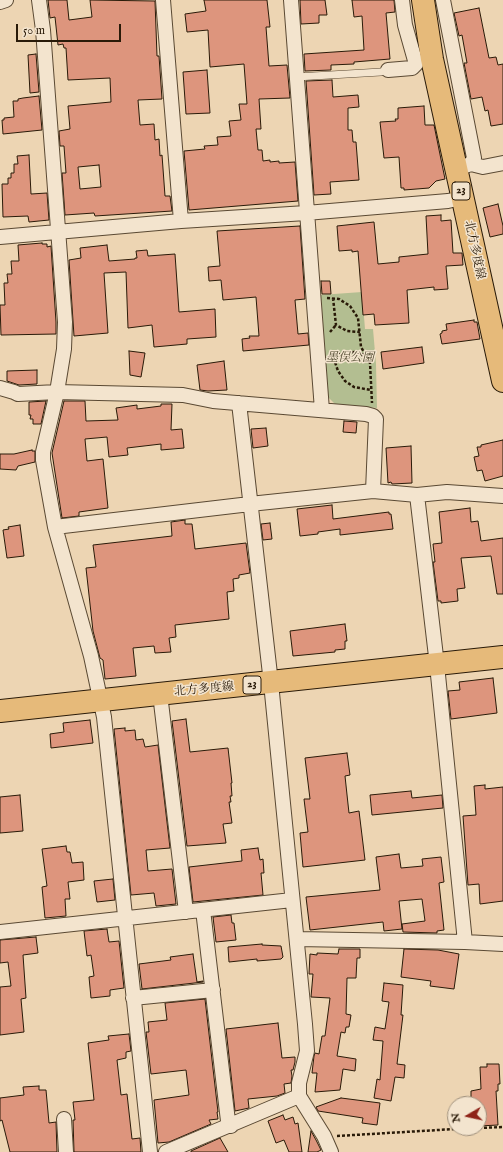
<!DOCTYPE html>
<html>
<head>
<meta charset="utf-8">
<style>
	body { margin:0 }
	#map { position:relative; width:503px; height:1152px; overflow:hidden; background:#edd5b3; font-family:"IM FELL English",serif }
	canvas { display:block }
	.north { position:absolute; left:447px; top:1096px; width:40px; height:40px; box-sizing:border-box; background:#f3e4ce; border:1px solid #a2937f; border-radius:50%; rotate:261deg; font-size:11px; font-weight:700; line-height:16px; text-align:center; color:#291a08 }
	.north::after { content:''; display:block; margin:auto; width:14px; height:18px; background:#8f2418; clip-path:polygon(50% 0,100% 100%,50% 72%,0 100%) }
	.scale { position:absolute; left:16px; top:24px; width:105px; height:18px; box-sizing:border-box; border:2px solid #291a08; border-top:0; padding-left:5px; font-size:12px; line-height:14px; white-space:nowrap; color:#291a08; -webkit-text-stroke:3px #f3e4ce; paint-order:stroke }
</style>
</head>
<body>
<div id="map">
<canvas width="503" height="1152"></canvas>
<div class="north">N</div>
<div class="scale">50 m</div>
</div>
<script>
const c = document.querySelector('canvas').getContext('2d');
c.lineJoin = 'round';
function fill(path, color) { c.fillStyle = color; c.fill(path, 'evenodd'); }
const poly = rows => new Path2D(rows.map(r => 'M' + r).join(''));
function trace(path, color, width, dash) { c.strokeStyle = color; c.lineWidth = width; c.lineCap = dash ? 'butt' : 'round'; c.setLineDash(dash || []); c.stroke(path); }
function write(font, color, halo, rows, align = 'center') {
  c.font = font + ' "IM FELL English","Noto Serif JP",serif'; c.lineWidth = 3; c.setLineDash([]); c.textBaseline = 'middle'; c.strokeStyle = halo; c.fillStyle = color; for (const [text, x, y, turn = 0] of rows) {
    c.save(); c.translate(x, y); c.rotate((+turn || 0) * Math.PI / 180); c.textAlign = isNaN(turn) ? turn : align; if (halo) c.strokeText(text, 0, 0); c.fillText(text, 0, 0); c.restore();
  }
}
fill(poly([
	[362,292,365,329,373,329,376,364,377,408,335,404,328,397,320,295]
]), '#b3be91');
const building = poly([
	[48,0,67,0,69,20,92,17,90,0,155,1,157,56,159,56,162,99,138,100,140,125,154,124,155,140,159,139,160,156,162,155,165,196,170,196,172,211,95,216,94,213,65,215,62,173,66,173,64,146,60,146,59,131,70,129,68,106,111,102,110,78,68,80,66,48,64,48,63,44,58,45,55,17,50,18,48,0],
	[99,165,101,187,80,189,78,167,99,165],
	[204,0,267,0,270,27,266,27,269,66,287,65,290,98,259,99,261,129,256,129,258,150,262,150,263,161,270,160,270,162,279,161,279,163,295,162,298,201,189,210,184,151,205,149,204,146,218,145,217,137,231,136,229,121,241,120,239,104,247,104,244,64,210,67,208,30,187,32,185,14,206,11,204,0],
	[300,0,325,0,327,15,319,15,319,23,301,24,300,0],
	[352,0,394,0,395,12,386,13,390,59,354,62,354,64,331,65,331,70,305,71,304,54,364,50,362,16,354,17,352,0],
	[479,8,489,58,496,57,498,65,503,64,503,124,491,126,488,110,485,111,482,97,471,99,464,63,467,63,462,35,459,36,454,13,479,8],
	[36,54,39,92,30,93,28,55,36,54],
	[207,70,210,113,186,114,183,72,207,70],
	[332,80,333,97,358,95,359,107,348,108,348,130,352,130,353,142,356,142,359,180,330,182,331,194,314,195,306,81,332,80],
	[39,96,42,130,3,134,2,120,4,120,4,118,14,117,13,101,18,101,18,99,23,98,39,96],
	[424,106,425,125,434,125,445,179,436,181,429,188,404,190,404,188,401,188,399,157,384,158,380,122,396,121,395,119,398,119,398,108,424,106],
	[29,155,31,194,47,193,49,220,29,222,28,216,3,217,2,184,8,184,8,178,11,178,11,173,14,173,14,164,18,164,17,156,29,155],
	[498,204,503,226,503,234,490,237,483,208,498,204],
	[441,215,441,221,451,220,453,253,462,253,463,265,446,266,448,289,434,290,434,287,407,290,409,323,375,325,374,314,363,315,358,251,352,252,352,250,339,251,337,226,374,222,378,264,399,262,399,257,428,254,426,216,441,215],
	[300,226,305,299,295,300,298,334,308,333,309,345,243,351,242,339,250,338,249,336,259,336,256,297,223,300,221,280,209,281,208,267,220,266,217,231,300,226],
	[42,243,42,244,47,244,47,247,51,246,56,322,56,334,1,335,0,305,5,305,4,283,8,283,7,274,12,274,11,261,19,261,18,245,42,243],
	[107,245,109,261,135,259,135,258,137,258,136,251,147,250,148,256,175,254,179,312,215,309,216,337,187,339,187,344,154,347,152,325,128,328,126,272,104,273,108,333,74,336,69,260,81,258,80,248,107,245],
	[321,281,330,281,331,294,322,294,321,281],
	[474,320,474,322,477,322,480,339,442,344,440,334,442,333,442,331,447,330,446,324,474,320],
	[422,347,424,363,383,369,381,352,422,347],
	[129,351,145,353,141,377,130,375,129,351],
	[224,361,227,390,208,391,200,390,197,365,224,361],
	[37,370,37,384,19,385,7,381,7,371,37,370],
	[46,401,41,424,33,424,33,419,30,419,31,415,29,415,29,402,46,401],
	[64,401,85,401,86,421,118,420,116,408,137,405,137,409,161,406,161,404,172,404,171,430,182,429,184,448,161,450,161,444,127,448,128,455,109,457,107,437,85,439,87,461,103,459,108,508,79,512,79,516,62,518,52,453,64,401],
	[344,421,357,422,356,433,343,432,344,421],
	[266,428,268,446,253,448,251,429,266,428],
	[503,440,503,476,485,481,482,470,477,471,474,457,479,456,477,447,481,447,481,445,503,440],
	[411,446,412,483,392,484,391,482,388,483,386,448,411,446],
	[32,450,32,451,35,451,35,462,18,466,16,470,0,469,0,454,14,454,32,450],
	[332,505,333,519,389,512,389,514,391,514,393,529,340,535,340,529,318,532,318,534,300,536,297,509,332,505],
	[470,508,471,522,478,521,481,541,503,538,503,594,497,594,491,556,461,558,465,588,457,589,458,601,441,603,441,601,438,601,433,562,435,562,433,544,442,543,439,512,470,508],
	[185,520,185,524,192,524,195,549,246,543,250,573,239,575,239,578,233,579,234,591,227,592,229,619,175,625,176,637,169,638,171,652,155,653,154,646,133,648,136,676,105,679,103,660,100,658,93,631,86,568,96,567,93,545,172,536,171,522,185,520],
	[270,523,272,539,263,540,261,524,270,523],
	[20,525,24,556,7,558,3,530,9,529,8,527,20,525],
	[345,624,347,641,345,641,345,649,335,650,335,652,293,656,290,631,345,624],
	[493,678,497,713,451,719,448,691,460,690,459,682,493,678],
	[186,719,190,752,228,748,232,783,231,783,232,796,230,796,231,802,229,802,232,823,223,824,226,843,187,846,172,721,186,719],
	[90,720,93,743,51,748,50,734,64,732,63,723,90,720],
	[125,728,125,731,135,730,136,740,143,739,145,747,158,745,170,848,146,850,148,871,172,869,176,904,156,906,154,893,131,895,114,729,125,728],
	[347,753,350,775,345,776,348,804,349,813,359,811,365,860,303,867,300,833,308,832,304,799,310,799,305,758,347,753],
	[485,785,485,789,503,787,503,901,480,904,479,884,468,885,463,816,476,815,474,786,485,785],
	[411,791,412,798,442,795,443,808,372,815,370,795,411,791],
	[20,795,23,831,0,833,0,797,20,795],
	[66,846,67,852,70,852,72,863,83,862,84,880,68,882,70,899,65,899,66,916,45,918,42,887,47,886,42,849,66,846],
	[258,848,260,860,263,859,264,873,261,873,263,895,193,902,189,867,242,861,241,850,258,848],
	[399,854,401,868,423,866,422,859,441,857,444,882,439,883,444,930,437,931,437,933,403,932,402,924,425,921,422,899,399,901,402,929,384,931,383,922,310,930,306,897,380,890,376,857,399,854],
	[113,879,115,900,97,902,94,881,113,879],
	[231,915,232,923,234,923,236,940,216,942,213,917,231,915],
	[107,929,109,942,119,941,124,988,110,990,110,996,91,998,89,977,94,976,91,955,87,956,84,931,107,929],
	[36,937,38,953,23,955,26,998,21,999,24,1032,0,1035,0,987,11,986,8,962,0,963,0,940,36,937],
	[262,944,262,945,281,946,283,957,281,959,257,961,257,959,229,962,228,947,262,944],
	[339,949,360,949,360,958,357,958,356,978,347,978,346,1014,351,1015,349,1027,346,1027,345,1033,341,1032,337,1056,356,1059,355,1071,343,1069,340,1090,315,1092,317,1073,312,1073,314,1056,315,1053,319,1054,322,1036,325,1036,330,998,311,997,313,974,309,974,310,954,317,955,317,953,338,954,339,949],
	[404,949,438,950,459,954,454,989,430,986,431,981,401,977,404,949],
	[193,954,197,982,203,981,203,982,142,989,139,964,171,960,170,957,193,954],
	[384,983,403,985,401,1015,403,1015,397,1064,405,1065,404,1078,395,1077,391,1101,374,1098,377,1079,380,1080,383,1041,373,1040,375,1027,385,1029,389,1002,382,1001,384,983],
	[205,999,218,1112,217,1112,218,1119,209,1120,211,1124,169,1142,158,1143,154,1100,189,1095,186,1070,151,1074,146,1032,149,1032,148,1022,167,1020,165,1003,205,999],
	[278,1023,282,1058,295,1057,295,1062,293,1070,291,1070,292,1076,291,1083,284,1084,285,1093,277,1096,248,1099,249,1108,235,1111,226,1029,278,1023],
	[129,1034,131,1051,126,1052,126,1058,117,1060,121,1095,127,1094,132,1139,140,1138,141,1152,74,1152,73,1120,75,1120,73,1102,94,1100,88,1043,109,1040,108,1036,129,1034],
	[487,1064,499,1064,500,1084,498,1084,498,1091,496,1091,498,1125,479,1126,479,1104,471,1104,471,1091,481,1089,480,1067,487,1067,487,1064],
	[39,1086,39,1090,46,1090,49,1123,56,1122,57,1152,10,1152,2,1120,0,1121,0,1098,24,1095,23,1087,39,1086],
	[341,1098,380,1103,377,1125,362,1123,363,1118,318,1111,316,1107,341,1098],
	[283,1115,285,1120,293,1117,295,1124,298,1123,302,1152,289,1152,284,1140,276,1143,268,1121,283,1115],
	[311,1131,316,1140,321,1150,317,1152,308,1152,311,1131],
	[220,1138,228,1152,191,1152,191,1151,220,1138]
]);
fill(building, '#dd957d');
trace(building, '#291a08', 1);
const service = poly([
	[296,77,381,72,388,70]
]);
const minor = poly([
	[39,0,43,30,65,322,64,349,57,392,43,452,43,460,55,527,91,656,104,717,150,1152],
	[163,0,181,221],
	[291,0,322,410],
	[443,0,474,158,471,164],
	[0,2,6,0],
	[388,70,412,68,416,64,405,25,402,0],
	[462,167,471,164,483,167,503,163],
	[0,237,181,221,306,213,448,201,462,198],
	[0,388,14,392,18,394,57,392,183,395,213,401,366,414,373,416,376,419,373,491],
	[239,403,271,683,305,1024,307,1051,299,1083,299,1096,324,1136,331,1152],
	[417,495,437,665,465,942],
	[55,527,250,504,373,491,417,495,447,492,503,496],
	[160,694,186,912],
	[203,910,228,1121,231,1126],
	[0,932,292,900],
	[297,939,465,942,503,944],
	[133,998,213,990],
	[64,1119,66,1152],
	[166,1152,299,1096]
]);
const primary = poly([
	[423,0,432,59,503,381],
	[0,711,503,657]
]);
trace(service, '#5a4933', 8);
trace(minor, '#5a4933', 16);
trace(primary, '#291a08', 24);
trace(poly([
	[327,298,339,299,350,306,358,318,361,347,370,363,372,403],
	[333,298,336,325,347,331,360,332],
	[330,332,336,325],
	[332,353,338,371,345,381,354,387,371,390],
	[332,353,355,352,365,355],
	[479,1128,503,1127],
	[337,1136,472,1128]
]), '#291a08', 2.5, [3, 2]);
trace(service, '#f3e4ce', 7);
trace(minor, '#f3e4ce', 14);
trace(primary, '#e6ba7a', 22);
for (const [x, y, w] of [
	[461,191,18],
	[252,685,18]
]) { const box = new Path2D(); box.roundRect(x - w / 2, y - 9, w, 18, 3); c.fillStyle = '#f3e4ce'; c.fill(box); trace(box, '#291a08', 1); }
write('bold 11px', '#291a08', null, [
	["23",461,191],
	["23",252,685]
]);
write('12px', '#291a08', '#f3e4ce', [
	["北方多度線",474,250,78],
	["北方多度線",204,690,-5]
]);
write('italic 12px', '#524b31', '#f3e4ce', [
	["墨俣公園",350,359]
]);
</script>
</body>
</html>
